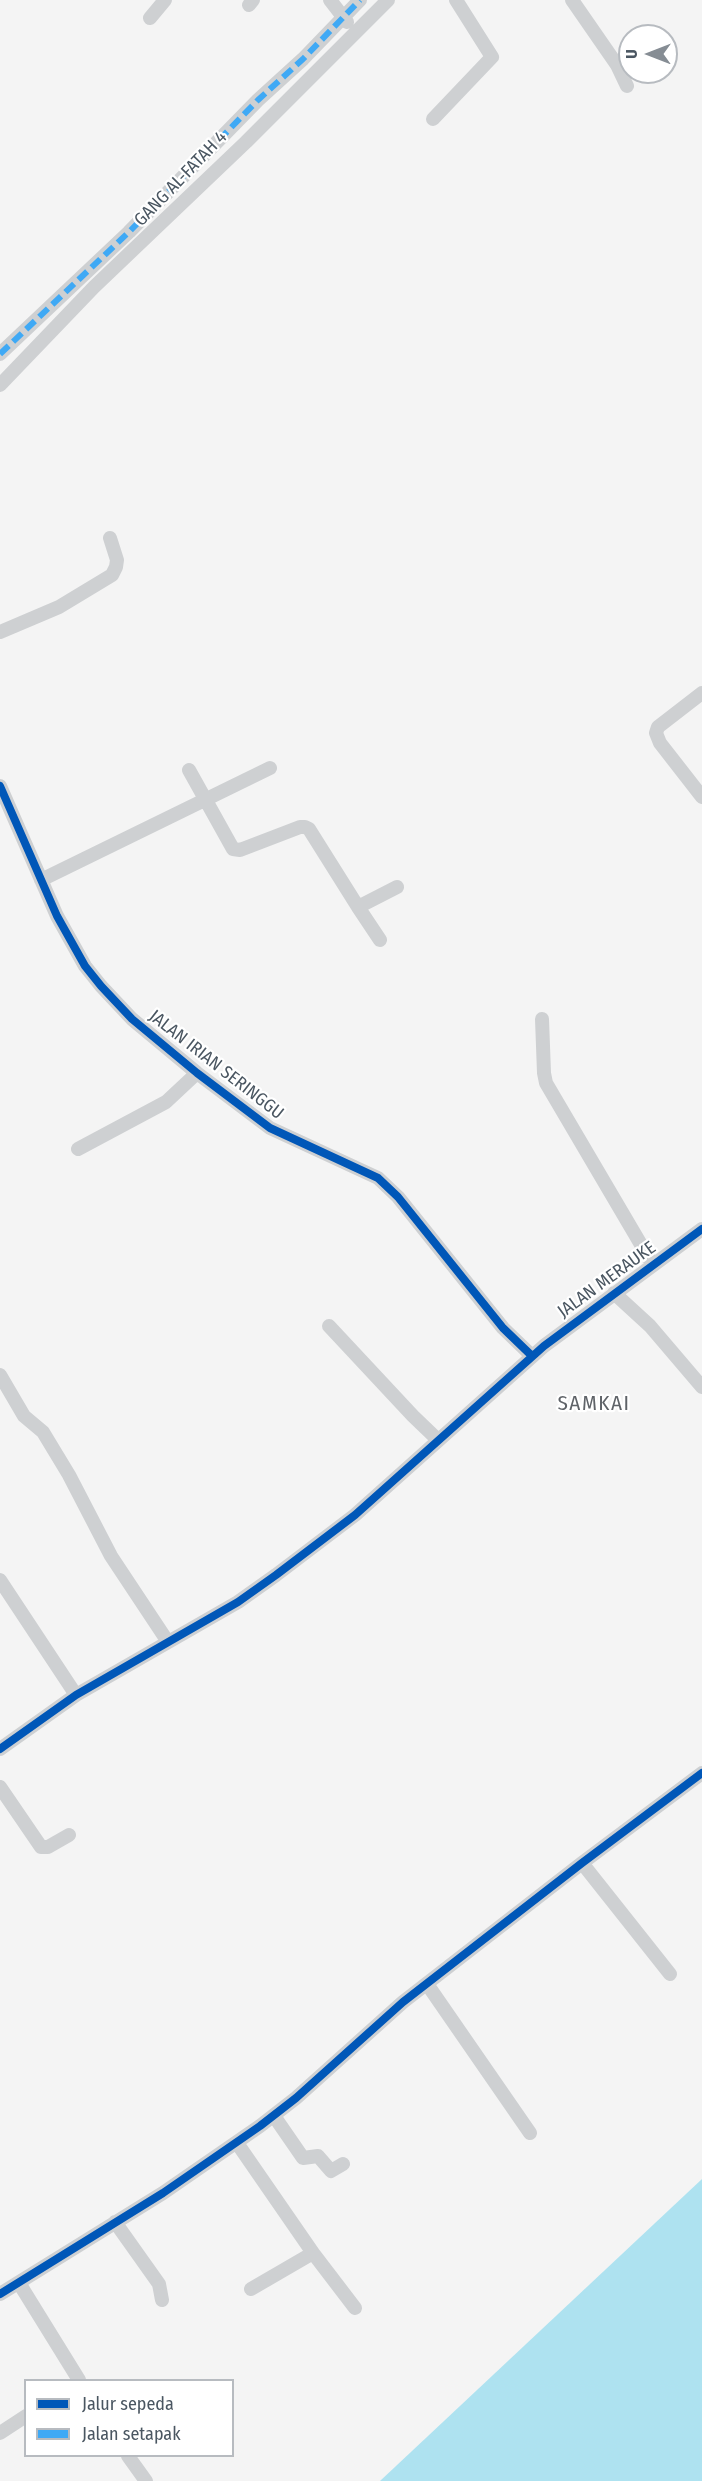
<!DOCTYPE html>
<html>
<head>
<meta charset="utf-8">
<style>
	body { margin:0 }
	#map { position:relative; width:702px; height:2481px; overflow:hidden; background:#f4f4f4; font-family:"Fira Sans Condensed",sans-serif }
	canvas { display:block }
	.legend { position:absolute; left:24px; top:2379px; width:210px; height:78px; box-sizing:border-box; background:#fff; border:2px solid #b7bbc0; margin:0; padding:8px 10px; list-style:none; font-size:18px; color:#4a5661 }
	.legend li { display:flex; align-items:center; gap:12px; height:30px }
	.legend b { width:30px; border:2px solid #b7bbc0 }
	.north { position:absolute; left:618px; top:24px; width:60px; height:60px; box-sizing:border-box; background:#fff; border:2px solid #b7bbc0; border-radius:50%; rotate:270deg; font-size:16px; font-weight:700; line-height:24px; text-align:center; color:#4a5661 }
	.north::after { content:''; display:block; margin:auto; width:21px; height:27px; background:#868d94; clip-path:polygon(50% 0,100% 100%,50% 72%,0 100%) }
</style>
</head>
<body>
<div id="map">
<canvas width="702" height="2481"></canvas>
<ul class="legend">
<li><b style="height:8px;background:#0057b8"></b>Jalur sepeda</li>
<li><b style="height:8px;background:#3fa9f5"></b>Jalan setapak</li>
</ul>
<div class="north">U</div>
</div>
<script>
const c = document.querySelector('canvas').getContext('2d');
c.lineJoin = 'round';
function fill(path, color) { c.fillStyle = color; c.fill(path, 'evenodd'); }
const poly = rows => new Path2D(rows.map(r => 'M' + r).join(''));
function trace(path, color, width, dash) { c.strokeStyle = color; c.lineWidth = width; c.lineCap = dash ? 'butt' : 'round'; c.setLineDash(dash || []); c.stroke(path); }
function write(font, color, halo, rows, align = 'center') {
  c.font = font + ' "Fira Sans Condensed",sans-serif'; c.lineWidth = 4.5; c.setLineDash([]); c.textBaseline = 'middle'; c.strokeStyle = halo; c.fillStyle = color; for (const [text, x, y, turn = 0] of rows) {
    c.save(); c.translate(x, y); c.rotate((+turn || 0) * Math.PI / 180); c.textAlign = isNaN(turn) ? turn : align; if (halo) c.strokeText(text, 0, 0); c.fillText(text, 0, 0); c.restore();
  }
}
fill(poly([
	[702,2179,702,2481,380,2481]
]), '#aee2f0');
trace(poly([
	[330,0,347,22],
	[572,0,617,65,627,86],
	[249,5,253,0],
	[150,18,165,0],
	[433,119,492,57,456,0],
	[0,354,129,232,258,100,303,59,360,0],
	[0,385,94,287,246,142,388,0],
	[0,632,59,607,112,575,116,567,117,560,110,538],
	[702,693,658,727,656,733,660,743,702,797],
	[189,770,233,849,240,850,300,827,305,827,309,829,358,907,397,887],
	[0,786,57,916,85,966,101,986,132,1019,197,1073,270,1128,378,1178,398,1197,503,1328,532,1356],
	[41,880,270,768],
	[358,907,380,940],
	[542,1019,544,1073,546,1083,653,1265],
	[78,1149,166,1102,197,1073],
	[614,1293,650,1326,702,1387],
	[329,1326,413,1416,438,1440],
	[0,1375,24,1416,43,1432,69,1475,111,1556,168,1642],
	[0,1580,76,1695],
	[0,1749,76,1695,238,1602,276,1575,355,1515,544,1346,702,1229],
	[0,1787,41,1847,48,1847,69,1835],
	[582,1863,670,1974],
	[427,1984,530,2133],
	[274,2116,303,2158,318,2156,331,2171,343,2164],
	[237,2143,313,2253],
	[115,2222,159,2284,162,2300],
	[19,2283,79,2380],
	[251,2289,313,2253,355,2308],
	[0,2294,163,2193,260,2126,296,2098,403,2002,582,1863,702,1773],
	[0,2433,26,2416],
	[128,2456,146,2481]
]), '#ced0d2', 14);
trace(poly([
	[0,354,129,232,258,100,303,59,360,0]
]), '#3fa9f5', 6, [12, 6]);
trace(poly([
	[0,786,57,916,85,966,101,986,132,1019,197,1073,270,1128,378,1178,398,1197,503,1328,532,1356],
	[0,1749,76,1695,238,1602,276,1575,355,1515,544,1346,702,1229],
	[0,2294,163,2193,260,2126,296,2098,403,2002,582,1863,702,1773]
]), '#0057b8', 8);
write('18px', '#4a5661', '#fff', [
	["GANG AL-FATAH 4",181,179,-46],
	["JALAN IRIAN SERINGGU",216,1065,38],
	["JALAN MERAUKE",607,1280,-36]
]);
c.letterSpacing = '1.5px';
write('21px', '#5f6368', '#fff', [
	["SAMKAI",594,1404]
]);
c.letterSpacing = '0px';
</script>
</body>
</html>
